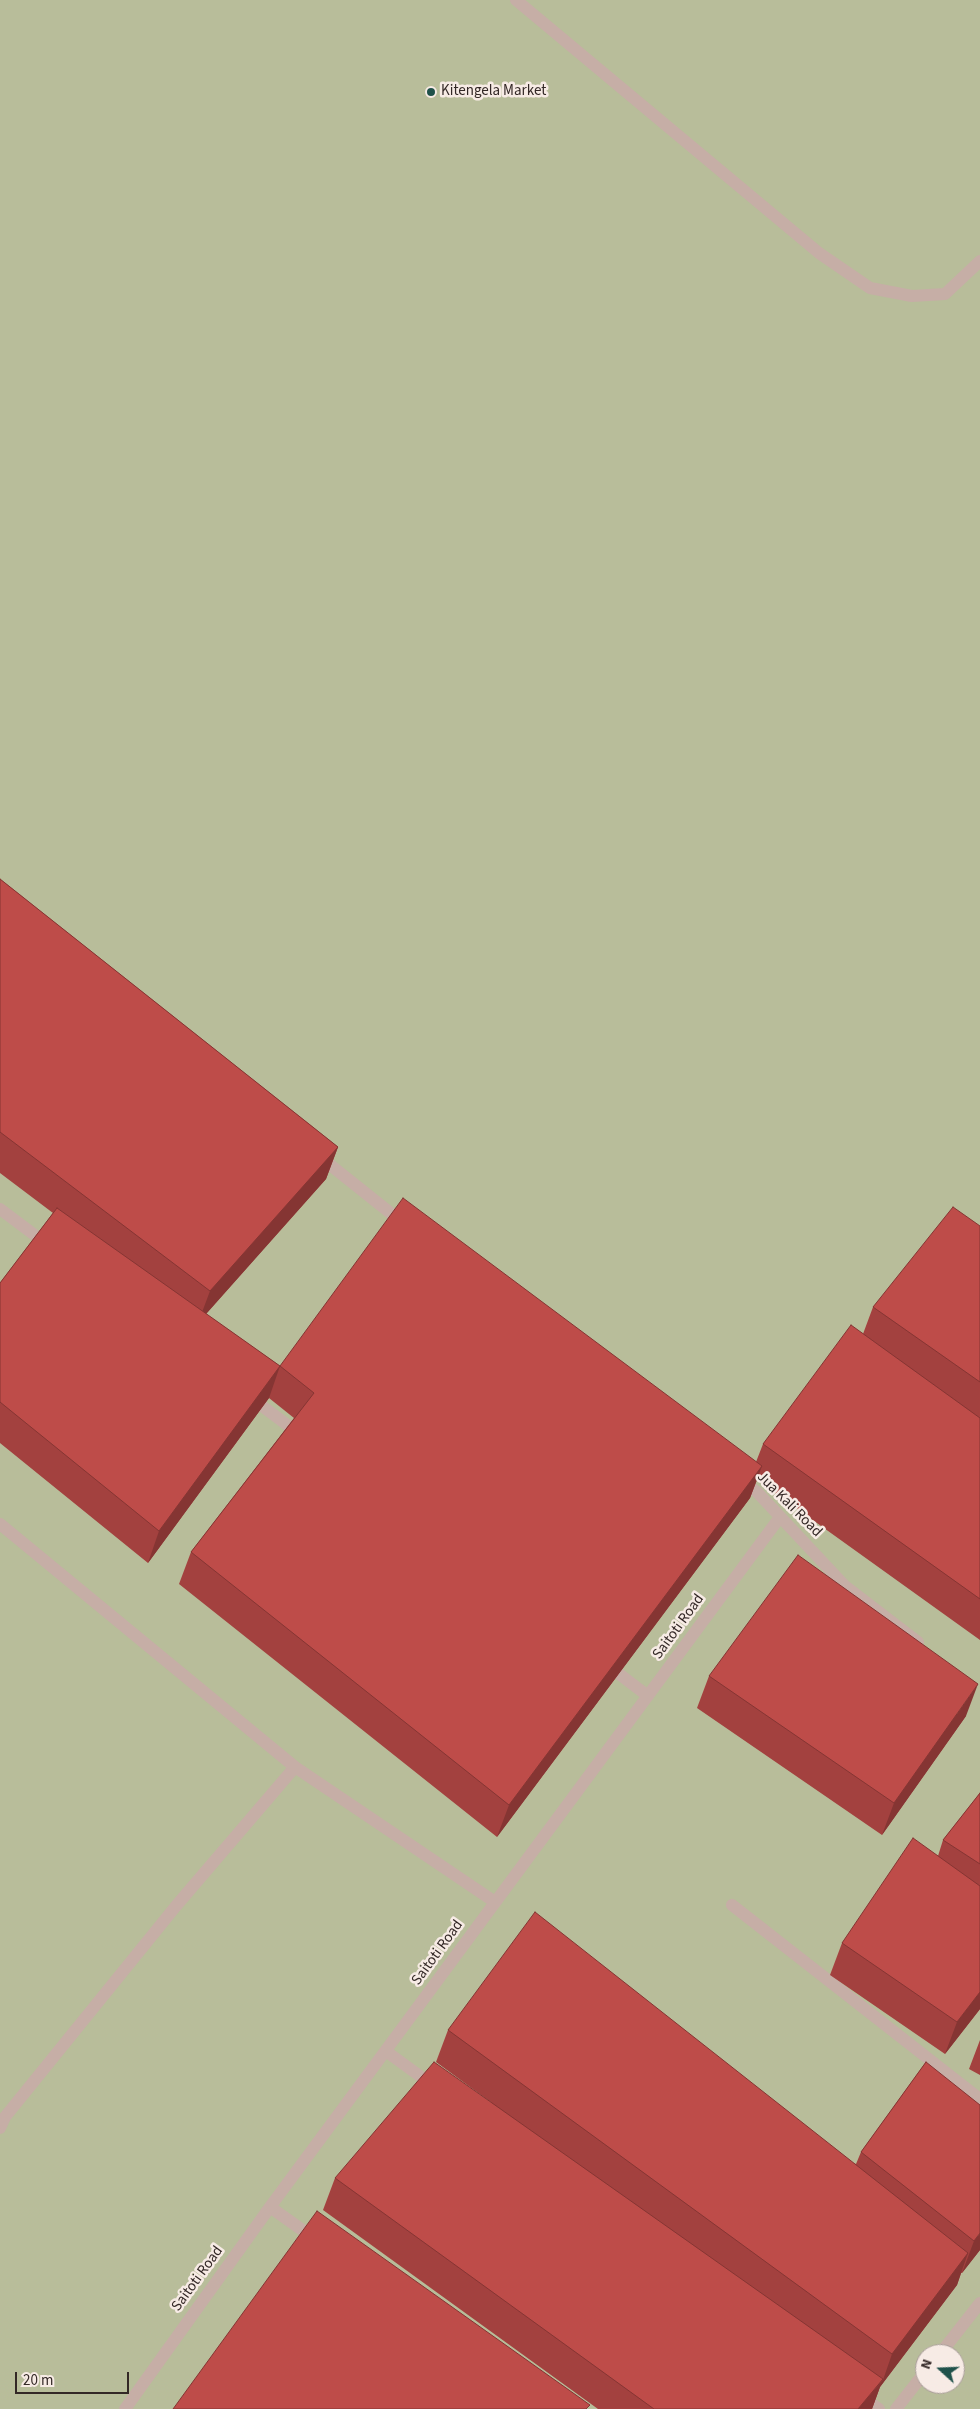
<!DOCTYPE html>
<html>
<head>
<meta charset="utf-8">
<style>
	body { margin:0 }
	#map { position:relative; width:980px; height:2409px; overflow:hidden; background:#efe0d9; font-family:"Source Sans 3",sans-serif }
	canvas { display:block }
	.north { position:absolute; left:915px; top:2344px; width:50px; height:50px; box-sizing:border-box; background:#f7ebe5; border:1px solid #a99d99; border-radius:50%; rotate:290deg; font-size:14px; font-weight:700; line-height:20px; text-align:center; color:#332826 }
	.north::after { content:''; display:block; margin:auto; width:18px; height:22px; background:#1f514a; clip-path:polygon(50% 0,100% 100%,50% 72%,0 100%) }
	.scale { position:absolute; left:15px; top:2372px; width:114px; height:22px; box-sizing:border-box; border:2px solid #332826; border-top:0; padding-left:6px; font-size:15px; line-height:18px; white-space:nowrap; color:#332826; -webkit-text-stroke:4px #f7ebe5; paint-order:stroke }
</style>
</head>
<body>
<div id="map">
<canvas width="980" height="2409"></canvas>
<div class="north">N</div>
<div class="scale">20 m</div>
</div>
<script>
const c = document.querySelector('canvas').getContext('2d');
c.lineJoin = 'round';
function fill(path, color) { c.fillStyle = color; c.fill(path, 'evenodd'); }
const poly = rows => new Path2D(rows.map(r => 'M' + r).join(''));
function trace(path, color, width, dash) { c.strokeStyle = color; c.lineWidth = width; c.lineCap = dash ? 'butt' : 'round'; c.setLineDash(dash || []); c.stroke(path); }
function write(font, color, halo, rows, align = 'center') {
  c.font = font + ' "Source Sans 3",sans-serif'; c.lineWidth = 5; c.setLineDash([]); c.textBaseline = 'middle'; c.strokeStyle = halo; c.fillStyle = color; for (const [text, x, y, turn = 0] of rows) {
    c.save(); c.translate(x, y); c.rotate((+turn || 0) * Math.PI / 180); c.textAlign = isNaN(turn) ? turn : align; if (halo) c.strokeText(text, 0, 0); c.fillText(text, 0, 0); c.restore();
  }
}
fill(poly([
	[0,0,980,0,980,2409,0,2409],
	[925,2354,955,2354,955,2384,925,2384]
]), '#b8bd9a');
trace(poly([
	[516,0,819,253,870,288,912,296,945,294,980,261],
	[319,1156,403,1223],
	[0,1209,48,1245],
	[250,1397,302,1436],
	[742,1481,757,1492,845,1586,918,1642],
	[0,1524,295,1767],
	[606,1664,648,1696],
	[732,1905,980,2099],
	[387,2052,435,2087],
	[0,2128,5,2117,176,1906,295,1767,495,1902],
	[270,2207,315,2239],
	[940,2354,980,2303],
	[860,2395,879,2409],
	[125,2409,270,2207,780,1517],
	[896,2409,925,2372]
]), '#c6aea6', 12);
fill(poly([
	[0,879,338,1147,326,1179,206,1314,280,1366,756,1462,763,1444,863,1334,873,1307,980,1226,980,1640,757,1480,750,1498,497,1837,179,1584,191,1552,294,1418,269,1398,148,1563,0,1443,0,1283,53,1213,0,1173],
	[709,1676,966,1716,882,1835,697,1708],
	[980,1793,980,2009,945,2054,830,1975,842,1943,938,1856,943,1840],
	[448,2030,856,2164,861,2152,926,2062,980,2250,962,2273,961,2273,957,2285,880,2387,872,2409,598,2409,323,2210,335,2178,492,2103,436,2062],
	[980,2040,980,2075,969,2069]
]), '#a3413f');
fill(poly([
	[338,1147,326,1179,198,1323,210,1291],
	[280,1366,269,1398,148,1563,159,1531],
	[762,1466,750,1498,497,1837,509,1805],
	[978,1684,966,1716,882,1835,894,1803],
	[980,1992,980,2009,945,2054,957,2022],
	[980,2233,980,2250,962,2273,974,2241],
	[968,2253,957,2285,880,2387,872,2409,858,2409,883,2380,892,2354]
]), '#853533');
const building = poly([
	[0,879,338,1147,210,1291,0,1132,0,879],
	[403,1198,762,1466,509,1805,191,1552,314,1393,280,1366,403,1198],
	[953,1207,980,1226,980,1382,873,1307,953,1207],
	[57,1208,280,1366,159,1531,0,1402,0,1283,57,1208],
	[851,1325,980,1418,980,1599,763,1444,851,1325],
	[798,1555,978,1684,894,1803,709,1676,798,1555],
	[980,1793,980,1864,943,1840,980,1793],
	[913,1838,980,1886,980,1992,957,2022,842,1943,913,1838],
	[535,1912,968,2253,892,2354,448,2030,535,1912],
	[434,2062,883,2379,858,2409,654,2409,335,2178,434,2062],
	[926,2062,980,2105,980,2233,974,2241,861,2152,926,2062],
	[317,2211,590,2405,586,2409,173,2409,317,2211]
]);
fill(building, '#be4c49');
trace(building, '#853533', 1);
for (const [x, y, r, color] of [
	[431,92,5,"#1f514a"]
]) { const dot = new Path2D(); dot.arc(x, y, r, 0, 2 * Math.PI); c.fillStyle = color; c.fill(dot); trace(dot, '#f7ebe5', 2); }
write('15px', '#332826', '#f7ebe5', [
	["Kitengela Market",441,92]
], 'left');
write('15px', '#332826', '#f7ebe5', [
	["Jua Kali Road",789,1505,45],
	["Saitoti Road",679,1627,-54],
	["Saitoti Road",438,1953,-54],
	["Saitoti Road",198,2279,-54]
]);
</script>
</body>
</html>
